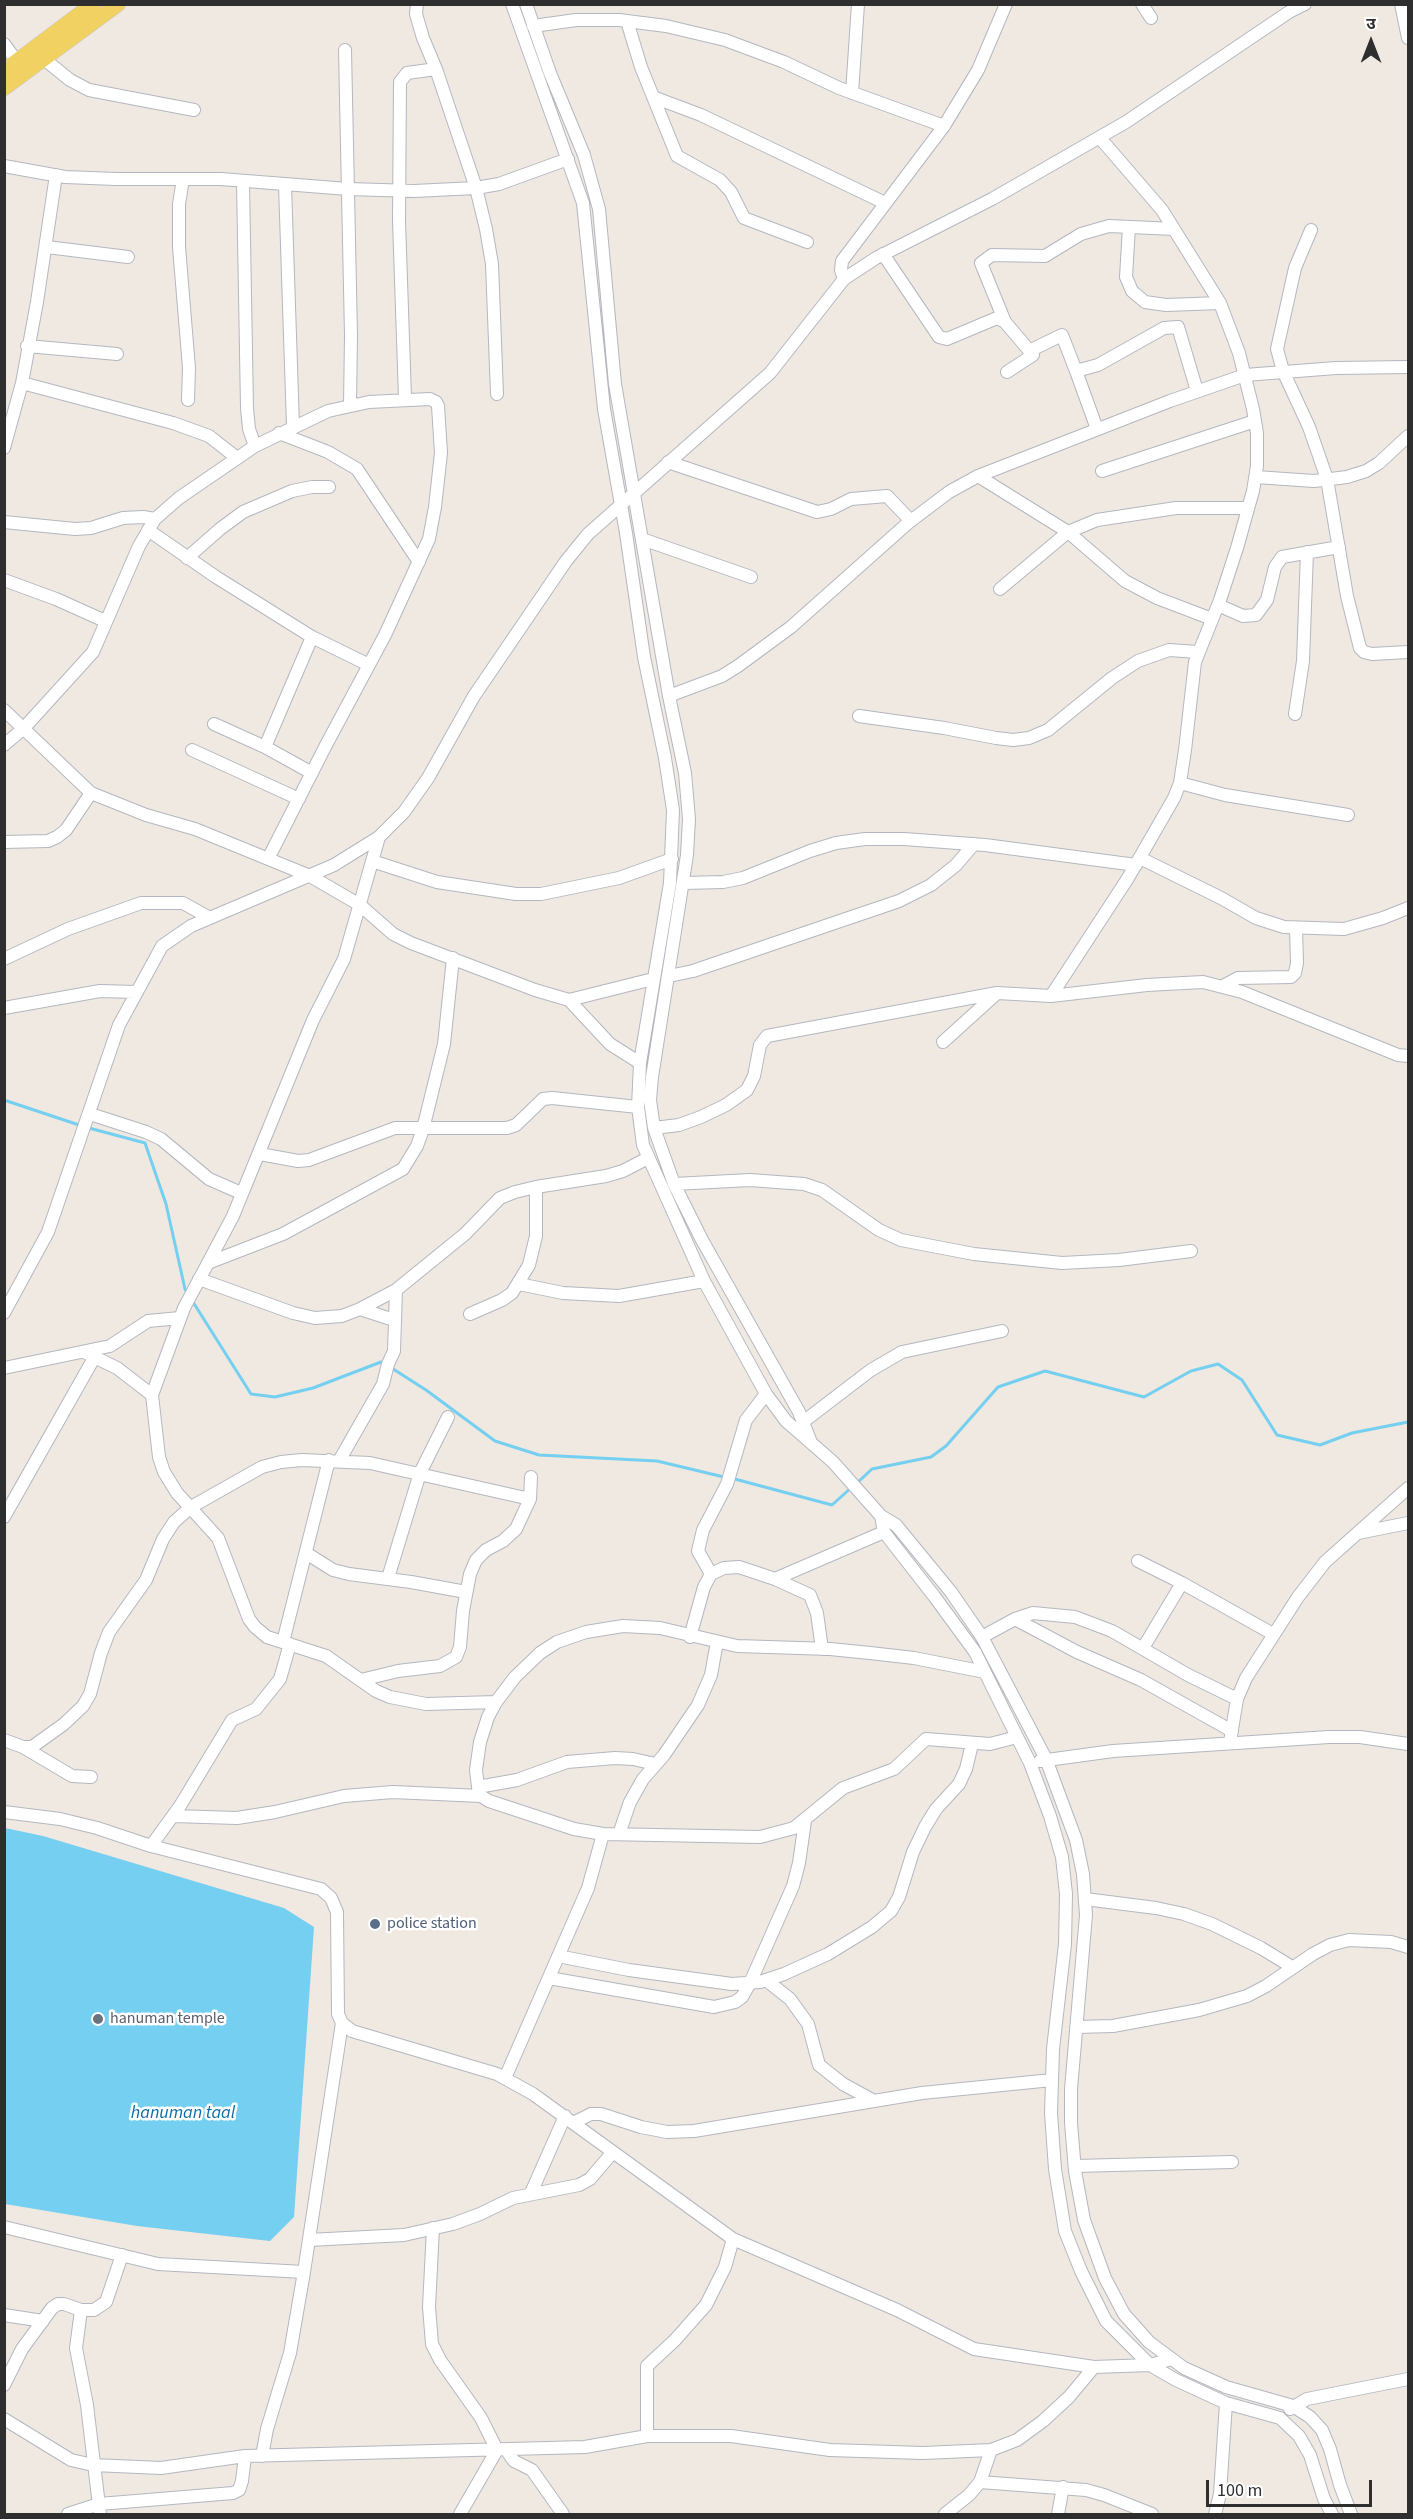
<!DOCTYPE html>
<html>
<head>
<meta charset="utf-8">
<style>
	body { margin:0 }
	#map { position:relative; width:1413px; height:2519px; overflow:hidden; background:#efe9e1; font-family:"Source Sans 3","Noto Sans Devanagari",sans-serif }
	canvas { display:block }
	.frame { position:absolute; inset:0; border:6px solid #2e2e2e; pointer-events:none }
	.north { position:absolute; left:1341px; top:12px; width:60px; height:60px; -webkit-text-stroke:4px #fff; paint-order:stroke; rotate:0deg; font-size:16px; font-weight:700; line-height:24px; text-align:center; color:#2e2e2e }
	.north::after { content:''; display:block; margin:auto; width:21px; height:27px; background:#2e2e2e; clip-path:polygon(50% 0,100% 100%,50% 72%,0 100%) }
	.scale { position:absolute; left:1206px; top:2480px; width:166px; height:27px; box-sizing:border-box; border:3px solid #2e2e2e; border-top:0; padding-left:8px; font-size:18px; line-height:21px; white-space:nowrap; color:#2e2e2e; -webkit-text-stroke:4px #fff; paint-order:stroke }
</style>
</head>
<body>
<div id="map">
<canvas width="1413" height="2519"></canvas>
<div class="frame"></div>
<div class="north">उ</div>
<div class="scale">100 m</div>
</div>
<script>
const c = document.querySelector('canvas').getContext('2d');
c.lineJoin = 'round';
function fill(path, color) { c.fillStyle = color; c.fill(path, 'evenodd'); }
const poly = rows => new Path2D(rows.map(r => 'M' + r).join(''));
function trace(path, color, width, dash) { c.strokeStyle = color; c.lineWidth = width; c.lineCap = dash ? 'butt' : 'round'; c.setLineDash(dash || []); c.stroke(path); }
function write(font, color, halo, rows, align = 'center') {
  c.font = font + ' "Source Sans 3",sans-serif'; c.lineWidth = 5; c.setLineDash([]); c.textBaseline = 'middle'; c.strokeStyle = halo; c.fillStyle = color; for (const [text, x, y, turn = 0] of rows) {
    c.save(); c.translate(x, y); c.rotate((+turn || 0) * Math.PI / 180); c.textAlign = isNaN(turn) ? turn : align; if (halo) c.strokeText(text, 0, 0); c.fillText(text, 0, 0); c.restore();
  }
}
fill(poly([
	[5,1828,43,1836,284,1908,314,1927,294,2217,270,2241,137,2226,5,2204]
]), '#75cff0');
trace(poly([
	[4,1100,82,1126],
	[89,1128,145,1143,166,1204,185,1289,188,1294],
	[193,1302,251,1394,275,1397,313,1388,381,1362,384,1364],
	[390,1367,426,1390,495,1441,539,1455,657,1461,724,1477],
	[731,1478,832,1505,852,1487],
	[857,1483,872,1469,931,1457,946,1446,998,1387,1045,1371,1144,1397,1191,1371,1218,1364,1242,1380,1277,1435,1320,1445,1352,1433,1408,1422]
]), '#75cff0', 3);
const minor = poly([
	[417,4,416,14,423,38,436,69,476,188,486,229,492,264,497,394],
	[512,4,583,203,604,409,626,533,644,657,665,758,673,810,670,883,640,1063,638,1107,643,1145,704,1281,766,1394,786,1421,833,1462,881,1516,896,1525,951,1592,982,1637,1046,1759,1076,1840,1083,1874,1086,1915,1071,2089,1071,2123,1075,2171,1084,2220,1105,2278,1124,2314,1149,2342,1184,2368,1226,2387,1293,2406,1310,2417,1322,2430,1330,2449,1340,2485,1351,2514],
	[526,4,550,73,584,155,599,209,615,384,669,696,685,773,689,819,687,855,652,1077,650,1100,654,1128,674,1184,702,1240,799,1412,810,1440],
	[1142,4,1151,18],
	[1401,4,1408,38],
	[627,21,641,67,677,156,720,180,731,192,744,218,807,242],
	[533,26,576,20,619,20,666,26,725,40,784,62,839,88,944,126],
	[4,44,21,67],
	[345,50,351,335,350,405],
	[44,59,70,80,89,90,194,110],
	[852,93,858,4],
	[653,97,701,115,885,203],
	[4,166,65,177,116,179,221,179,348,189,414,191,476,188,499,184,568,159],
	[183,179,179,204,179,247,189,368,188,400],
	[243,182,247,408,249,429,255,446],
	[285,185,293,426],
	[1129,227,1126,277,1132,291,1145,302,1166,305,1220,303],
	[1311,230,1295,268,1277,349,1283,371,1309,427,1327,479,1347,596,1360,648,1364,652,1372,654,1408,652],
	[47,247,128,257],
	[883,254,939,337,947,339,997,318,1005,322],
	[844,279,841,270,842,261,944,126,978,70,1006,4],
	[27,346,117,354],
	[1029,351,1062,335,1076,371,1098,365,1164,328,1178,327,1197,391],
	[1076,371,1097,429],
	[1007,372,1033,355,1005,322,981,263,992,255,1045,256,1081,234,1109,226,1174,229],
	[22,383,173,423,209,436,237,458],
	[405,398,399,221,400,82,407,73,436,69],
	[279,433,328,452,357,469,419,562],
	[4,448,22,383,37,302,56,175],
	[668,462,817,512,831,509,851,499,887,496,911,521],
	[1102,471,1255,421],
	[978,476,1068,532,1125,581,1157,598,1212,619],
	[1256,477,1314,481,1347,477,1366,471,1379,463,1408,436],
	[4,522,75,529,91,528,123,518,143,517,155,519],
	[148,530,216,577,312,637,369,665],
	[642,539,751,577],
	[187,558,220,529,243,512,292,491,312,487,329,487],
	[4,580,56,599,105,621],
	[1000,589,1068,532,1097,520,1176,508,1248,508],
	[1218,605,1243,616,1256,615,1267,600,1275,567,1282,557,1339,547],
	[669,696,722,676,738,666,791,627,908,523,949,492,978,476,1170,401,1245,375,1336,368,1408,367],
	[4,710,91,793,146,815,195,829,310,876,360,905,393,934,411,943,535,990,569,1000,653,979],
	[1295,714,1303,661,1307,552],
	[859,716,944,728,996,738,1013,740,1029,738,1048,730,1112,678,1138,661,1169,650,1198,652],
	[214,724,265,747,312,773],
	[4,745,24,728,93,652,139,546,155,519,179,498,255,446,328,411,369,402,430,399,436,402,438,406,441,453,435,507,429,539,385,635,325,747,269,857],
	[265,747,312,637],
	[192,750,299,799],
	[1180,783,1225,795,1348,815],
	[4,842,48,841,57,837,66,830,91,793],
	[1140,858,1221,898,1256,918,1284,927,1344,929,1383,918,1408,908],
	[372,861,437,882,516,894,541,894,619,878,672,859],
	[684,883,723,882,743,878,810,851,836,843,865,839,904,839,985,845,1136,865],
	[4,959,68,929,141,903,183,903,210,918],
	[669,976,693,971,899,901,931,885,956,865,974,844],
	[1223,986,1238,978,1291,977,1295,973,1297,963,1296,928],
	[1051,996,1128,878,1174,798,1180,783,1185,750,1195,662,1220,600,1237,548,1253,491,1257,466,1257,433,1253,409,1239,353,1220,303,1162,210,1100,138],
	[569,1000,610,1044,640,1063],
	[4,1008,100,991,136,992],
	[943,1042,996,994],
	[90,1114,146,1132,161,1139,209,1179,241,1193],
	[654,1128,679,1125,701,1117,726,1105,747,1090,754,1076,760,1045,767,1036,997,993,1051,996,1147,985,1203,982,1242,992,1398,1055,1408,1056],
	[260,1154,298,1161,309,1160,395,1128,507,1128,516,1125,543,1099,552,1098,638,1107],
	[674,1184,750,1180,804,1184,822,1190,879,1230,901,1240,974,1254,1062,1263,1119,1260,1191,1251],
	[208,1263,283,1234,403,1169,417,1146,423,1129,444,1044,453,958],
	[199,1279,293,1313,315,1318,342,1316,360,1309,396,1290,465,1234,500,1198,515,1192,536,1187,606,1176,623,1171,648,1158],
	[519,1284,563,1293,619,1296,704,1281],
	[360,1309,394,1320],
	[4,1313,48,1232,119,1025,162,946,191,926,334,865,379,837,404,812,428,778,474,696,566,561,588,534,770,373,844,279,876,258,992,199,1126,122,1289,12,1305,4],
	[470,1314,502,1300,512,1293,529,1265,536,1236,536,1187],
	[84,1352,117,1368,152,1395,159,1457,164,1472,177,1493,218,1538,249,1619,255,1627,267,1637,326,1656,376,1691,390,1697,426,1704,496,1702],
	[4,1368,110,1346,148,1321,180,1318],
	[152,1395,184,1308,233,1216,313,1020,344,959,379,837],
	[803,1422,871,1370,902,1352,1002,1331],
	[339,1461,383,1384,388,1364,394,1351,396,1290],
	[881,1516,884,1532,934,1596,975,1652,1030,1763,1050,1816,1062,1857,1066,1894,1065,1944,1053,2049,1051,2113,1055,2169,1065,2231,1081,2271,1106,2321,1150,2365,1176,2380,1226,2403,1280,2418,1299,2436,1310,2455,1324,2499,1332,2514],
	[4,1517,94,1358],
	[1358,1533,1408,1523],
	[306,1553,333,1570,349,1574,411,1582,466,1592],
	[1138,1561,1182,1583,1273,1634],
	[711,1574,698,1551,703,1530,727,1484,746,1420,766,1394],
	[388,1578,420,1473,448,1417],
	[775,1579,810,1595,817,1613,822,1649],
	[1015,1619,1077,1652,1141,1680,1232,1731],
	[690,1637,704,1587,711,1574,724,1568,739,1567,775,1579,884,1532],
	[982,1637,1015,1619,1033,1613,1075,1617,1112,1631,1188,1675,1237,1699],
	[283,1642,329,1460],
	[1143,1648,1182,1583],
	[985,1672,914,1658,870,1653,830,1649,737,1646,660,1628,623,1626,586,1632,557,1642,540,1653,515,1677,496,1702,488,1717,480,1742,476,1770,478,1787,481,1796,489,1801,574,1829,603,1834,760,1837,794,1828,843,1788,894,1769,926,1739,990,1744,1017,1737],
	[361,1680,398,1671,440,1666,456,1657,460,1647,463,1611,470,1574,476,1560,486,1550,503,1541,516,1529,530,1499,531,1477],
	[4,1740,23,1747,32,1747,64,1724,83,1706,90,1694,101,1653,109,1632,146,1580,163,1539,174,1522,191,1507,262,1467,281,1462,302,1460,370,1463,530,1499],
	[1230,1742,1237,1699,1246,1678,1298,1597,1325,1562,1408,1488],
	[23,1747,72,1776,91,1777],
	[1040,1761,1113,1751,1329,1737,1360,1737,1408,1744],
	[478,1787,517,1780,567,1762,615,1758,633,1759,655,1764],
	[4,1812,60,1819,97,1828,151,1846,321,1889,331,1898,337,1912,338,2014,342,2023,352,2031,497,2074,533,2094,733,2239,897,2310,974,2349,1094,2367,1150,2365,1172,2359],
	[173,1816,237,1818,275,1812,344,1796,393,1792,481,1796],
	[619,1834,630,1802,643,1779,664,1755,698,1705,711,1675,717,1642],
	[151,1846,180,1806,232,1720,256,1709,280,1679,290,1644],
	[1085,1899,1156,1908,1184,1914,1212,1924,1261,1948,1292,1967],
	[558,1956,629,1970,732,1984,760,1982,784,1974,828,1954,872,1927,891,1911,899,1897,913,1852,925,1827,936,1809,959,1784,966,1769,972,1744],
	[549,1978,714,2007,735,2002,742,1997,750,1983,793,1886,799,1863,805,1821],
	[766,1980,790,1999,808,2024,819,2065,843,2084,874,2101],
	[1076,2027,1113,2026,1199,2010,1247,1996,1266,1986,1313,1954,1330,1945,1349,1940,1391,1942,1408,1947],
	[505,2078,588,1888,603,1834],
	[573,2123,591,2114,601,2114,641,2127,667,2132,694,2131,922,2093,1052,2080],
	[1075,2166,1232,2162],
	[531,2193,565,2116],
	[4,2227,158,2264,304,2272,342,2023],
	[433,2228,429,2307,432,2344,440,2360,481,2418,497,2450,460,2514],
	[309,2240,404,2235,453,2224,480,2214,513,2198,579,2185,590,2179,613,2152],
	[81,2310,76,2348,87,2405,100,2514],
	[4,2315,43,2321],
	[4,2385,22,2349,52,2308,58,2304,64,2304,81,2310,94,2310,106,2302,122,2255],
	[1290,2409,1307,2399,1408,2379],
	[4,2419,71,2460,93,2465,161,2468,245,2456,585,2447,647,2436,647,2366,675,2340,706,2305,725,2267,733,2239],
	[647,2436,731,2436,830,2450,923,2453,991,2450,1017,2440,1043,2421,1069,2397,1094,2367],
	[506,2450,514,2461,532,2470,563,2514],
	[262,2456,267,2429,290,2353,304,2272],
	[980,2482,1086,2490,1104,2495,1152,2514],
	[68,2514,99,2504,233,2493,239,2490,242,2481,245,2456],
	[945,2514,969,2495,980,2482,991,2450],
	[1058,2514,1063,2487],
	[1215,2514,1220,2494,1226,2403]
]);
const major = poly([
	[4,71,93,4],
	[4,88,118,4]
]);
trace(minor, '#b4b7c1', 14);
trace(major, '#c9c9c9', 16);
trace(minor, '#fff', 12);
trace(major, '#f2d163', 15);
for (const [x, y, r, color] of [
	[375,1924,6,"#5c6f8a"],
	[98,2019,6,"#6b7280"]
]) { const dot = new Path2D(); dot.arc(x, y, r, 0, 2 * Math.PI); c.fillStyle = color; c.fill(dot); trace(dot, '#fff', 2); }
write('16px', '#4e5e75', '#fff', [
	["police station",387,1924]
], 'left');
write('16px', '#5b616d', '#fff', [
	["hanuman temple",110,2019]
], 'left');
write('italic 18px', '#0d6fa3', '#fff', [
	["hanuman taal",183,2114]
]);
</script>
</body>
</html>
